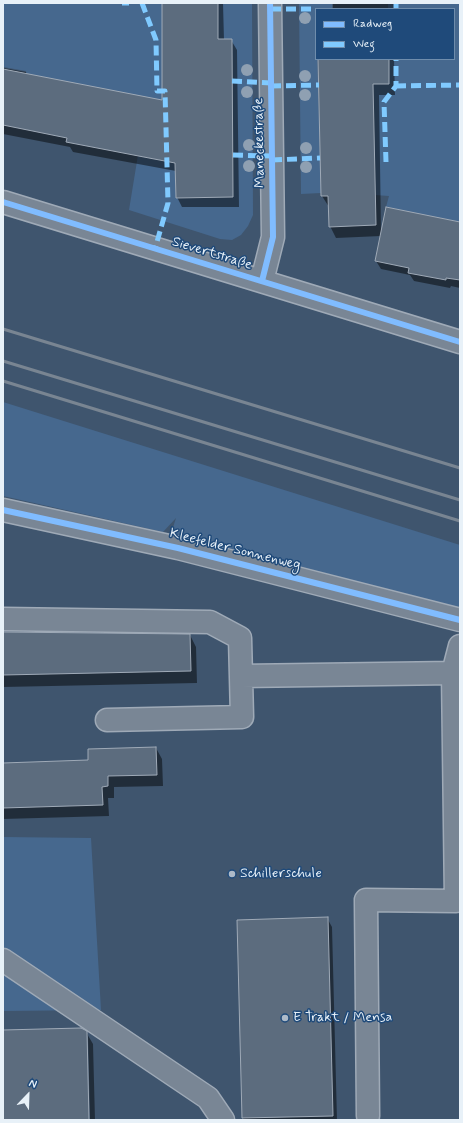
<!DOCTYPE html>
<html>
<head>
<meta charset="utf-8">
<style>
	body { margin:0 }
	#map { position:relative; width:463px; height:1123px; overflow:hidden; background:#3f556e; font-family:Mynerve,sans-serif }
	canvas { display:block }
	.frame { position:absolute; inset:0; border:4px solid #e8f1f8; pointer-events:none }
	.legend { position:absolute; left:315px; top:8px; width:140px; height:52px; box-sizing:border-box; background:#1f4a7a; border:1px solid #6f8dac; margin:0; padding:5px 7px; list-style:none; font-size:12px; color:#e8f1f8 }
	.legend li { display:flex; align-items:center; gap:8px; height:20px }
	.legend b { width:20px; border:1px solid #6f8dac }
	.north { position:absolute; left:8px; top:1075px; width:40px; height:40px; -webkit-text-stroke:3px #1f4a7a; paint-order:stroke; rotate:23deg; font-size:11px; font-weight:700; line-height:16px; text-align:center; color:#e8f1f8 }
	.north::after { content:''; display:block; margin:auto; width:14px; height:18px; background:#e8f1f8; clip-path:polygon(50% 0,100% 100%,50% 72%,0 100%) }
</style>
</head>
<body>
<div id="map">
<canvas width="463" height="1123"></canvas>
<div class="frame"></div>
<ul class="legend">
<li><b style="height:5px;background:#80bcff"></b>Radweg</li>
<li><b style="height:5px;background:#80caff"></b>Weg</li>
</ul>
<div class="north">N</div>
</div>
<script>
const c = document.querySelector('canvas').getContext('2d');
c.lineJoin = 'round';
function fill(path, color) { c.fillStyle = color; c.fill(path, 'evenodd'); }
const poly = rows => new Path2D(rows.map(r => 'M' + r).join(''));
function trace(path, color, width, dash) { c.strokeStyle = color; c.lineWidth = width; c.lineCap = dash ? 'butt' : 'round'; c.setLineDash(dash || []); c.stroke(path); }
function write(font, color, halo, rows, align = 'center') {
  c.font = font + ' Mynerve,sans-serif'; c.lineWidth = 3; c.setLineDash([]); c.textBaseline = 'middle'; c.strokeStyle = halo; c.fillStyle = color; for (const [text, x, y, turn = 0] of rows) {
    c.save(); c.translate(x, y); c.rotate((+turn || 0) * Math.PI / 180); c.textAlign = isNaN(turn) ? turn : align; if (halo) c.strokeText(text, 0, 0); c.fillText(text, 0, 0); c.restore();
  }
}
fill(poly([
	[3,3,162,3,162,39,174,78,176,198,233,197,232,40,218,39,218,3,252,3,253,215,248,226,241,235,232,240,220,239,129,210,138,155,26,75,26,71,3,67],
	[299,3,332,3,332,9,316,9,321,193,301,194],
	[388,3,460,3,460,222,386,207,389,196,375,195,373,84,389,84,389,59,454,59,454,9,388,9],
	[3,402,460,545,460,629,165,553,176,518,163,532,3,496],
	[3,837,91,838,101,1010,3,1011]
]), '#46688e');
fill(poly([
	[162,3,223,3,224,40,231,40,237,50,239,207,182,207,177,197,176,171,73,152,70,147,3,134,3,68,26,72,27,75,163,102],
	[333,3,394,3,394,9,333,9],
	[320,59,394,59,395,95,379,95,381,231,460,223,460,288,451,286,450,288,414,281,410,275,381,269,376,261,381,236,336,238,330,226,329,207,322,196],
	[3,633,190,635,196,647,197,683,3,687],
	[156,748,162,759,163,786,114,787,114,798,108,798,109,816,3,819,3,764,89,761],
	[327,918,332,927,337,1120,244,1120,243,1118],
	[3,1031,86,1032,93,1044,95,1120,90,1120,88,1037,86,1033,88,1120,3,1120]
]), '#0007');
const building = poly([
	[162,3,218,3,218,39,232,39,233,197,176,198,175,163,66,142,67,138,3,125,3,69,162,100,162,3],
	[318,59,389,59,389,84,373,84,376,225,329,227,328,196,321,196,318,59],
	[386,207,460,222,460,280,446,278,446,280,408,273,409,268,375,261,386,207],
	[3,632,190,634,191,671,3,675,3,632],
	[156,747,157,775,108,776,108,786,102,787,103,805,3,808,3,763,88,760,88,749,156,747],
	[328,917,333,1116,242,1118,237,920,328,917],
	[81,1028,87,1031,89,1120,3,1120,3,1030,81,1028]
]);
fill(building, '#5c6c7e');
trace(building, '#9faab7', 1);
const minor = poly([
	[3,202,460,342],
	[262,281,273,237,270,3],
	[3,510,178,548,460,620],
	[3,619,210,622,240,638,242,717,107,720],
	[241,676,453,673],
	[3,960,208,1098,223,1120],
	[368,1116,366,900,456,901,453,673,460,646]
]);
trace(minor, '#9faab7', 25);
trace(minor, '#798695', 22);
trace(poly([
	[3,329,460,468],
	[3,361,460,500],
	[3,381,460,521]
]), '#798592', 3);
trace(poly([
	[122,3,129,3],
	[142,3,156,40,157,91,165,91,168,203,155,249],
	[396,3,396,9],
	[271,9,316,9],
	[232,81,271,83],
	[271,86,319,85],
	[396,86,460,85],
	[233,155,272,156],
	[272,160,320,158],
	[386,162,384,102,396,86,396,59]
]), '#80caff', 5, [10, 5]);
trace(poly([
	[3,202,460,342],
	[262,281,273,237,270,3],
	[3,510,178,548,460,620]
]), '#80bcff', 6);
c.fillStyle = '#8fa0b2';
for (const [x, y] of [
	[305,18],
	[247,70],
	[305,76],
	[247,92],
	[305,95],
	[249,145],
	[306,148],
	[249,166],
	[306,167]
]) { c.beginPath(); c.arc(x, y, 6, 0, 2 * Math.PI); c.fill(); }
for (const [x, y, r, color] of [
	[232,874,4,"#adbac8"],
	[285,1018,4,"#adbac8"]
]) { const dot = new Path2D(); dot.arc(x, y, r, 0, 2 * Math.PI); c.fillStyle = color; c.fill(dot); trace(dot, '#1f4a7a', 1.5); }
write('14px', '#e8f1f8', '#1f4a7a', [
	["Maneckestraße",260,143,-91],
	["Sievertstraße",212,254,17],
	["Kleefelder Sonnenweg",235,550,14]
]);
write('14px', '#e8f1f8', '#1f4a7a', [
	["Schillerschule",240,874],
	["E Trakt / Mensa",293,1018]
], 'left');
</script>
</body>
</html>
